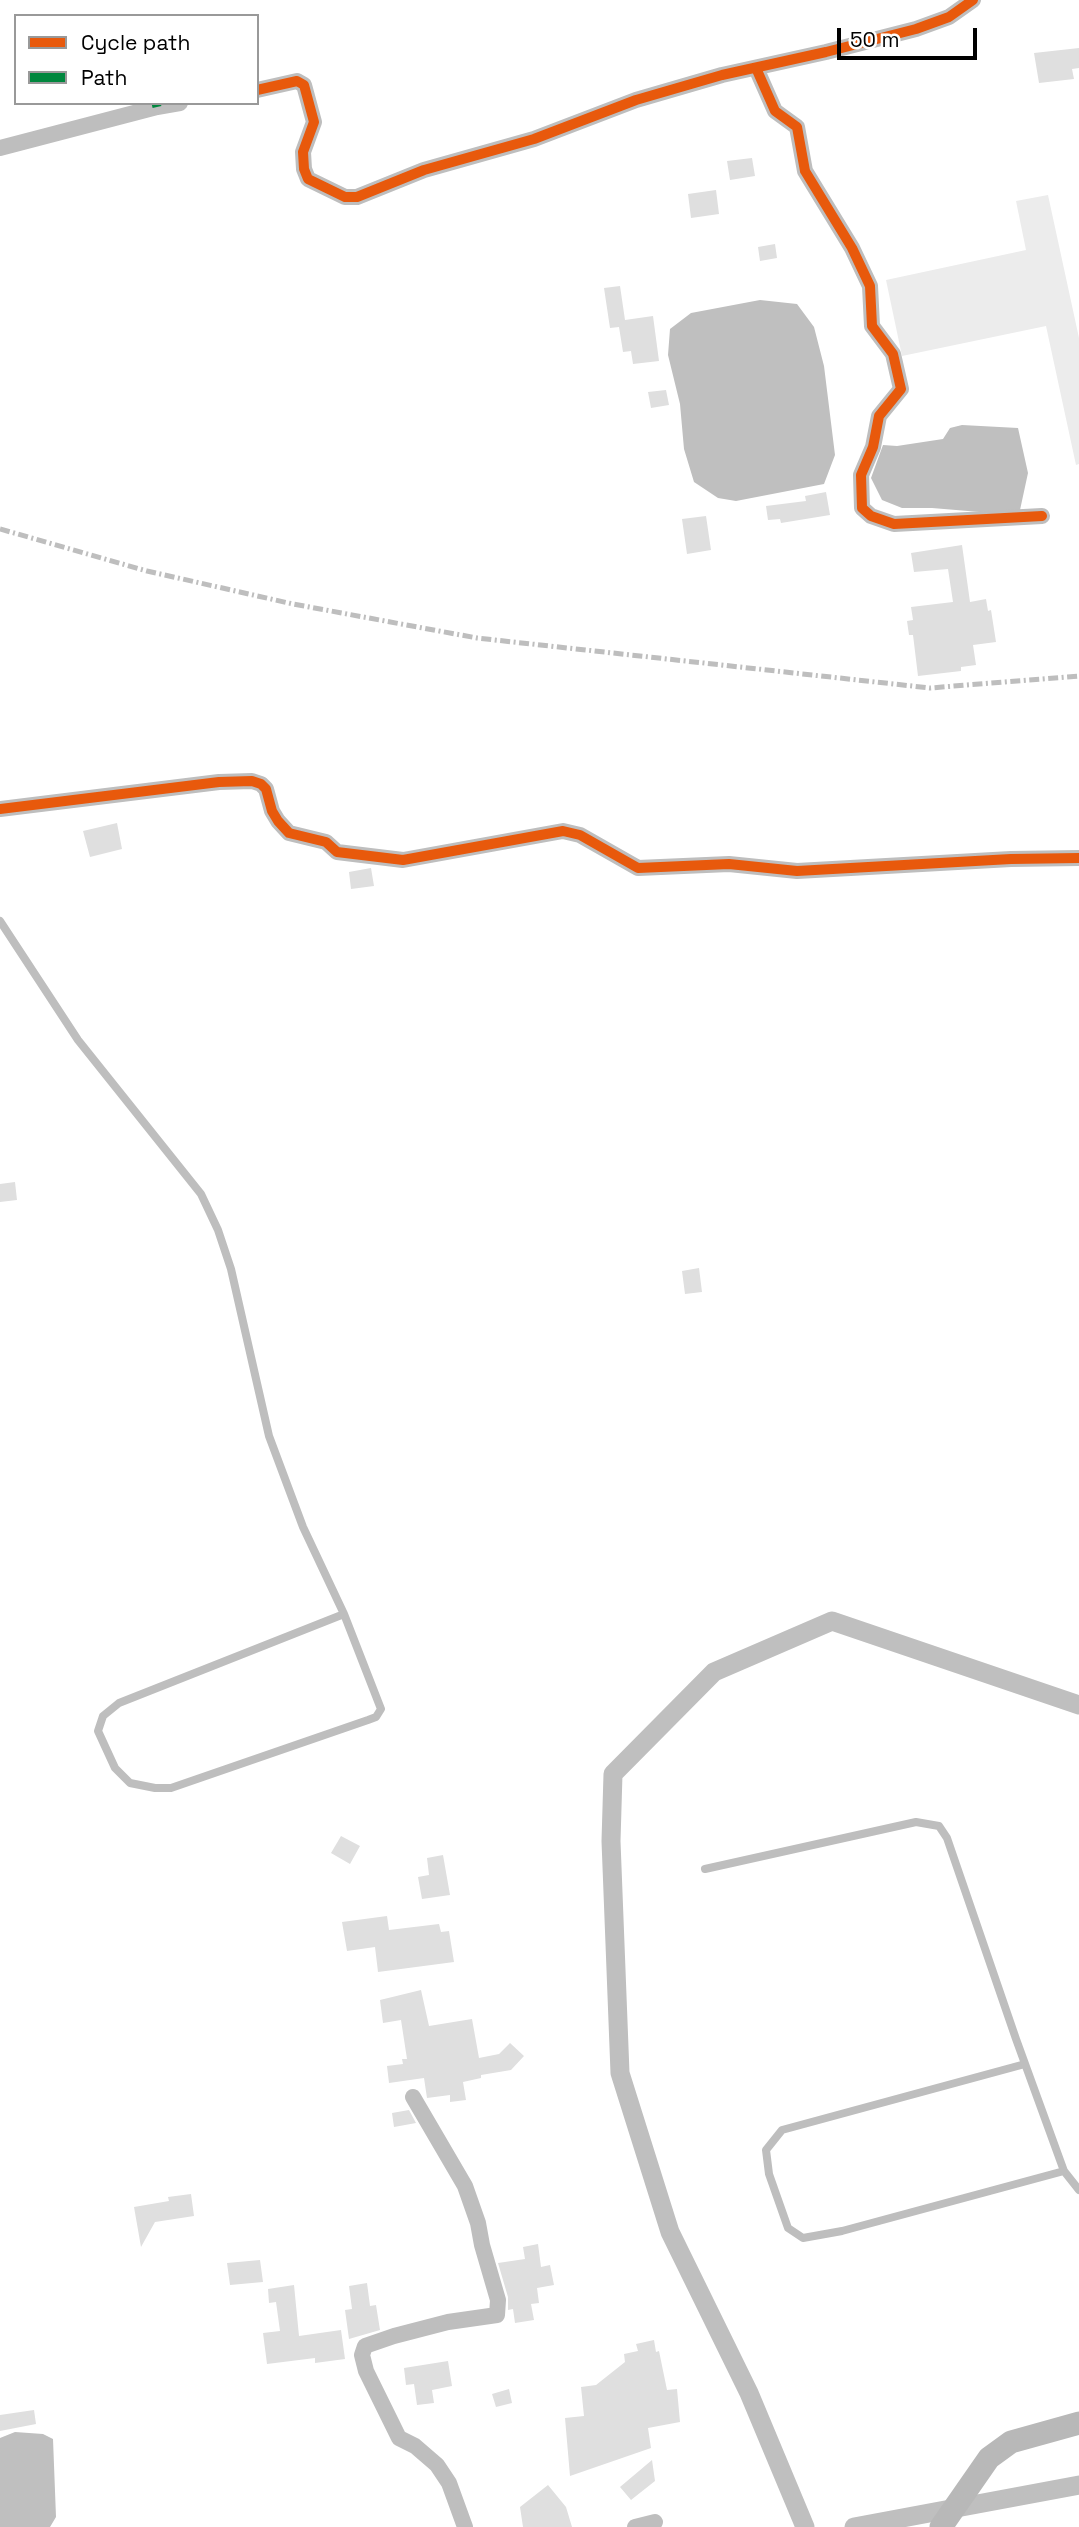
<!DOCTYPE html>
<html>
<head>
<meta charset="utf-8">
<style>
	body { margin:0 }
	#map { position:relative; width:1079px; height:2527px; overflow:hidden; background:#fff; font-family:"Space Grotesk",sans-serif }
	canvas { display:block }
	.legend { position:absolute; left:14px; top:14px; width:245px; height:91px; box-sizing:border-box; background:#fff; border:2px solid #999; margin:0; padding:9px 12px; list-style:none; font-size:21px; color:#000 }
	.legend li { display:flex; align-items:center; gap:14px; height:35px }
	.legend b { width:35px; border:2px solid #999 }
	.scale { position:absolute; left:837px; top:28px; width:140px; height:32px; box-sizing:border-box; border:4px solid #000; border-top:0; padding-left:9px; font-size:21px; line-height:24px; white-space:nowrap; color:#000; -webkit-text-stroke:5px #fff; paint-order:stroke }
</style>
</head>
<body>
<div id="map">
<canvas width="1079" height="2527"></canvas>
<ul class="legend">
<li><b style="height:9px;background:#e8590c"></b>Cycle path</li>
<li><b style="height:9px;background:#00873e"></b>Path</li>
</ul>
<div class="scale">50 m</div>
</div>
<script>
const c = document.querySelector('canvas').getContext('2d');
c.lineJoin = 'round';
function fill(path, color) { c.fillStyle = color; c.fill(path, 'evenodd'); }
const poly = rows => new Path2D(rows.map(r => 'M' + r).join(''));
function trace(path, color, width, dash) { c.strokeStyle = color; c.lineWidth = width; c.lineCap = dash ? 'butt' : 'round'; c.setLineDash(dash || []); c.stroke(path); }
fill(poly([
	[1048,195,1079,338,1079,464,1076,465,1046,326,902,356,886,280,1026,250,1016,201]
]), '#ececec');
fill(poly([
	[760,300,797,304,814,327,824,366,835,455,824,484,736,501,718,498,694,482,684,449,680,404,668,355,670,329,691,313],
	[962,425,1018,428,1028,473,1020,510,980,512,932,508,902,508,882,500,871,478,883,445,897,446,943,439,950,428],
	[15,2432,43,2434,53,2439,56,2517,50,2527,0,2527,0,2438]
]), '#bfbfbf');
trace(poly([
	[805,2527,749,2393,670,2232,620,2073,611,1841,613,1774,714,1672,832,1621,1079,1705],
	[854,2527,1079,2485]
]), '#bfbfbf', 19);
fill(poly([
	[1079,48,1079,68,1072,69,1074,79,1039,83,1034,53],
	[752,158,755,176,730,180,727,161],
	[716,190,719,214,691,218,688,194],
	[775,244,777,258,760,261,758,247],
	[620,286,625,320,653,316,659,361,633,364,631,351,623,352,619,327,610,328,604,288],
	[666,390,669,405,651,408,648,392],
	[826,492,830,515,781,523,780,519,768,520,766,506,806,501,805,496],
	[706,516,711,550,687,554,682,519],
	[962,545,970,602,986,599,988,611,991,610,996,642,973,645,976,665,961,667,961,671,918,676,913,635,909,635,907,621,913,620,911,607,953,602,948,569,914,572,911,553],
	[117,823,122,849,90,857,83,831],
	[371,868,374,886,351,889,349,872],
	[15,1182,17,1200,0,1202,0,1184],
	[699,1268,702,1292,685,1294,682,1271],
	[341,1836,360,1846,350,1864,331,1853],
	[443,1855,450,1895,422,1899,418,1877,429,1875,427,1858],
	[387,1916,389,1930,439,1924,441,1932,449,1931,454,1962,378,1972,375,1947,347,1951,342,1922],
	[421,1990,429,2026,472,2019,479,2058,499,2054,510,2043,524,2056,511,2070,481,2075,481,2078,463,2082,466,2100,450,2102,450,2095,427,2098,424,2078,389,2083,387,2066,403,2064,402,2059,407,2059,401,2020,383,2023,380,2000],
	[409,2110,416,2123,394,2127,392,2113],
	[191,2194,194,2216,155,2222,141,2247,134,2207,169,2201,168,2197],
	[538,2244,541,2267,550,2265,554,2285,537,2288,539,2303,531,2304,534,2320,515,2323,513,2309,508,2310,508,2297,498,2263,525,2259,523,2247],
	[260,2260,263,2282,230,2285,227,2263],
	[367,2283,370,2306,376,2305,380,2330,349,2339,345,2310,352,2309,349,2286],
	[294,2285,299,2336,341,2330,345,2359,315,2363,315,2358,267,2364,263,2333,280,2331,276,2302,269,2303,268,2289],
	[654,2340,656,2352,659,2351,667,2390,677,2389,680,2422,648,2428,651,2448,570,2476,565,2418,584,2416,581,2387,596,2385,625,2362,624,2354,638,2351,636,2344],
	[448,2361,452,2386,432,2390,434,2403,417,2405,414,2384,406,2385,404,2368],
	[509,2389,512,2403,496,2407,492,2394],
	[34,2410,36,2424,0,2431,0,2415],
	[652,2460,655,2481,631,2500,620,2487],
	[548,2485,566,2507,572,2527,523,2527,520,2507]
]), '#dfdfdf');
trace(poly([
	[0,921,78,1040,201,1194,218,1230,231,1269,269,1436,303,1527,344,1614,381,1709,376,1717,368,1720,171,1788,155,1788,130,1783,115,1768,98,1731,103,1716,119,1703,344,1614],
	[705,1869,916,1822,939,1826,947,1838,1016,2039,1064,2171,1079,2190],
	[1025,2064,782,2130,766,2150,769,2174,788,2228,803,2238,842,2231,1064,2171]
]), '#bebebe', 8);
trace(poly([
	[756,68,775,111,797,127,805,171,852,248,870,286,872,326,893,354,901,389,879,416,873,447,861,475,862,508,871,516,894,524,1042,516],
	[257,90,297,81,304,85,314,122,303,152,304,169,308,179,345,197,357,197,424,170,534,139,636,100,722,75,826,52,916,29,949,17,973,0],
	[0,148,157,107,180,103],
	[0,809,219,782,252,781,261,784,266,789,272,811,278,821,289,833,326,842,337,852,403,860,563,831,580,835,638,868,729,864,797,871,1011,859,1079,858],
	[413,2097,465,2186,478,2223,482,2245,498,2300,497,2315,448,2322,394,2336,365,2346,362,2355,366,2371,399,2438,415,2446,437,2465,449,2483,465,2527],
	[635,2527,655,2522]
]), '#bebebe', 16);
trace(poly([
	[941,2527,989,2458,1011,2442,1079,2423]
]), '#b8b8b8', 23);
trace(poly([
	[0,529,147,571,293,604,477,638,930,688,1079,676]
]), '#bebebe', 5, [10, 3.5, 2, 3.5]);
trace(poly([
	[156,103,157,107]
]), '#00873e', 9, [18, 9]);
trace(poly([
	[756,68,775,111,797,127,805,171,852,248,870,286,872,326,893,354,901,389,879,416,873,447,861,475,862,508,871,516,894,524,1042,516],
	[257,90,297,81,304,85,314,122,303,152,304,169,308,179,345,197,357,197,424,170,534,139,636,100,722,75,826,52,916,29,949,17,973,0],
	[0,809,219,782,252,781,261,784,266,789,272,811,278,821,289,833,326,842,337,852,403,860,563,831,580,835,638,868,729,864,797,871,1011,859,1079,858]
]), '#e8590c', 10);
</script>
</body>
</html>
